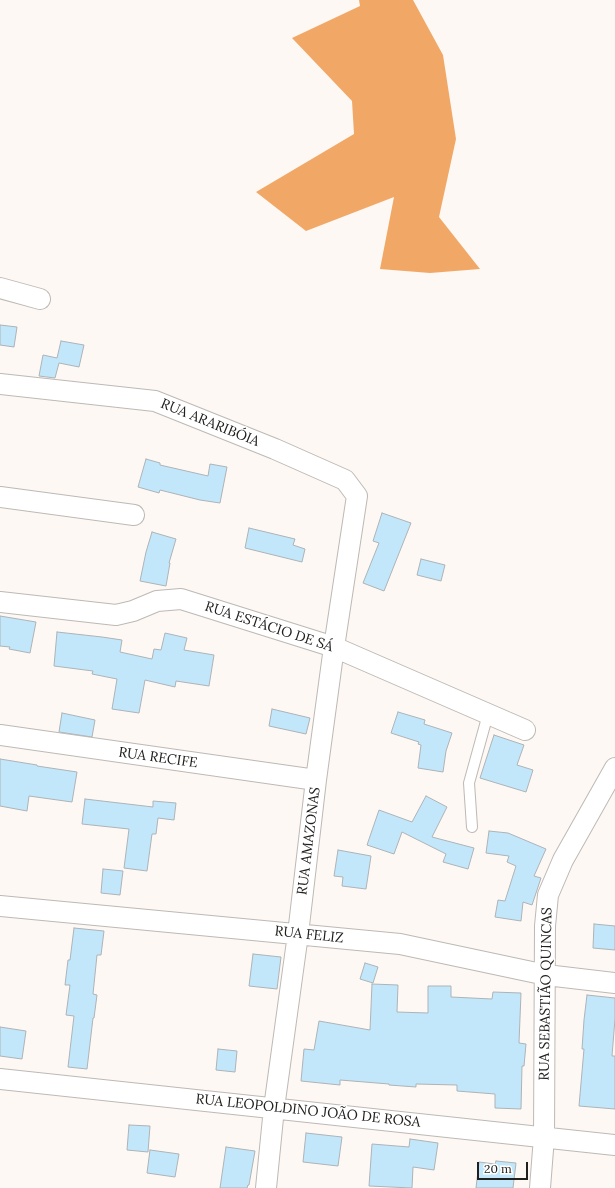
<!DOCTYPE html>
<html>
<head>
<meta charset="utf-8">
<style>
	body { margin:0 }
	#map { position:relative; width:615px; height:1188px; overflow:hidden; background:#fdf8f4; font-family:Lora,serif }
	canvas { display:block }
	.scale { position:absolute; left:477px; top:1162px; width:51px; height:18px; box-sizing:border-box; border:2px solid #21201e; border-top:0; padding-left:5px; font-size:12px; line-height:14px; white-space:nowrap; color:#21201e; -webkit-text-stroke:3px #fff; paint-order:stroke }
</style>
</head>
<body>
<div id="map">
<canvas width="615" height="1188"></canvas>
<div class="scale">20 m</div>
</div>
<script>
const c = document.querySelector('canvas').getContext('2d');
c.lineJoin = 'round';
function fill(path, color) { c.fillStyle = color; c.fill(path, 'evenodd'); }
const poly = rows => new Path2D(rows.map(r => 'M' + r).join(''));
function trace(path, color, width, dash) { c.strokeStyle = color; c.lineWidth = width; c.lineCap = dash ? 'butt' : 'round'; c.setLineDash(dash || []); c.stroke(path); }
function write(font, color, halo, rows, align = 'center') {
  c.font = font + ' Lora,serif'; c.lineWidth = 3; c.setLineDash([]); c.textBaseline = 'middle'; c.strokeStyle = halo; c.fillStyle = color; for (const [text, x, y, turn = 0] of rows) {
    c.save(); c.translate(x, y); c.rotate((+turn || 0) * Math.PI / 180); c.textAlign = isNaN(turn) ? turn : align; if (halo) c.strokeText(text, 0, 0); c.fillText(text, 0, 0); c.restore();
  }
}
fill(poly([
	[359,0,413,0,443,55,456,139,439,217,480,269,430,273,380,269,394,197,306,231,256,192,354,134,352,101,292,38,360,6]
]), '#f1a866');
const building = poly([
	[0,325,17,327,14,347,0,345,0,325],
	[61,341,84,345,79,367,59,363,55,378,39,376,43,355,57,358,61,341],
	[146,459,160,463,160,465,208,476,210,464,227,467,220,503,200,500,160,490,159,493,138,487,146,459],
	[382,513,411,523,384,591,363,583,379,543,373,541,382,513],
	[249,528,295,539,293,545,305,549,302,562,245,548,249,528],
	[152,532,176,539,169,563,170,563,166,586,140,581,146,552,152,532],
	[421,559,445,565,441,581,417,575,421,559],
	[0,616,36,622,30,653,9,649,10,647,0,646,0,616],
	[57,632,102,637,122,640,120,652,152,659,154,649,161,650,165,633,187,638,184,650,214,655,209,686,176,681,175,687,145,680,139,713,112,709,117,679,92,674,93,671,54,666,57,632],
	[272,709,310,718,306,734,269,726,272,709],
	[398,712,425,720,424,724,452,733,446,751,443,772,418,768,421,745,418,744,419,742,391,733,398,712],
	[62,713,95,720,92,737,59,732,62,713],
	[494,735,524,745,517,765,533,770,526,792,480,778,494,735],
	[0,759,37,765,37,766,77,772,72,802,29,796,27,811,0,806,0,759],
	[426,796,447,807,432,837,474,848,468,869,443,862,446,854,402,832,394,854,367,845,379,810,412,822,426,796],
	[85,799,153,807,153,801,176,803,174,820,158,818,156,834,152,834,147,871,124,868,129,829,82,824,85,799],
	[489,831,508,833,546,849,534,876,541,878,532,905,523,902,521,921,495,917,498,900,505,901,516,866,507,862,509,856,486,853,489,831],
	[338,850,371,856,366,889,342,886,343,877,334,876,338,850],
	[103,869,123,871,120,895,101,893,103,869],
	[594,924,615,926,615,950,593,948,594,924],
	[74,928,104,931,101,955,97,955,93,994,97,995,94,1018,93,1018,87,1069,68,1067,74,1016,66,1015,70,985,65,985,68,960,70,960,74,928],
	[253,954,281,957,277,989,249,986,253,954],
	[365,963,378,967,373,983,360,979,365,963],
	[372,984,398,985,397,1012,428,1013,428,986,451,986,451,997,492,999,493,992,521,993,519,1043,526,1044,524,1066,522,1066,521,1109,495,1108,495,1094,457,1091,457,1085,416,1084,416,1087,389,1085,389,1084,340,1080,340,1085,301,1081,304,1049,314,1050,319,1021,370,1030,372,984],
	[587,995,615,998,615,1019,612,1056,615,1056,615,1109,579,1106,584,1049,582,1049,584,1020,587,995],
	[0,1027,26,1031,22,1059,0,1056,0,1027],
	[218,1049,237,1051,235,1072,216,1070,218,1049],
	[129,1125,150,1126,148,1152,127,1150,129,1125],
	[306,1133,342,1137,338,1166,303,1162,306,1133],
	[410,1139,438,1143,434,1170,413,1167,412,1188,369,1186,372,1144,409,1147,410,1139],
	[226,1147,255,1151,249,1185,248,1185,247,1188,220,1188,226,1147],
	[150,1150,179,1154,175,1177,147,1173,150,1150],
	[496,1161,516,1163,513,1188,476,1188,479,1162,495,1164,496,1161]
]);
fill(building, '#c2e7fb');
trace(building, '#adb3b6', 1);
const lane = poly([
	[472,827,469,783,488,714]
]);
const street = poly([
	[0,288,40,299],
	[0,384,155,401,275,449,345,480,357,496,334,647,316,780,298,934,274,1108,266,1188],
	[0,497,134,515],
	[0,602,116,615,133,611,157,601,181,599,334,647,525,730],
	[0,735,316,780],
	[0,906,400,944,546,975,615,983],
	[0,1079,615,1145],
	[540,1188,544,1137,545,926,548,895,563,860,615,768]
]);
trace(lane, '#bdb9b5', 12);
trace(street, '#bdb9b5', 22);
trace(lane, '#fff', 10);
trace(street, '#fff', 20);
write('14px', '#21201e', '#fff', [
	["RUA ARARIBÓIA",210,423,22],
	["RUA ESTÁCIO DE SÁ",269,627,18],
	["RUA RECIFE",158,758,8],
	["RUA AMAZONAS",309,841,-83],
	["RUA FELIZ",309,935,6],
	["RUA SEBASTIÃO QUINCAS",546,994,-89],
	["RUA LEOPOLDINO JOÃO DE ROSA",308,1111,6]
]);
</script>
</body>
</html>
